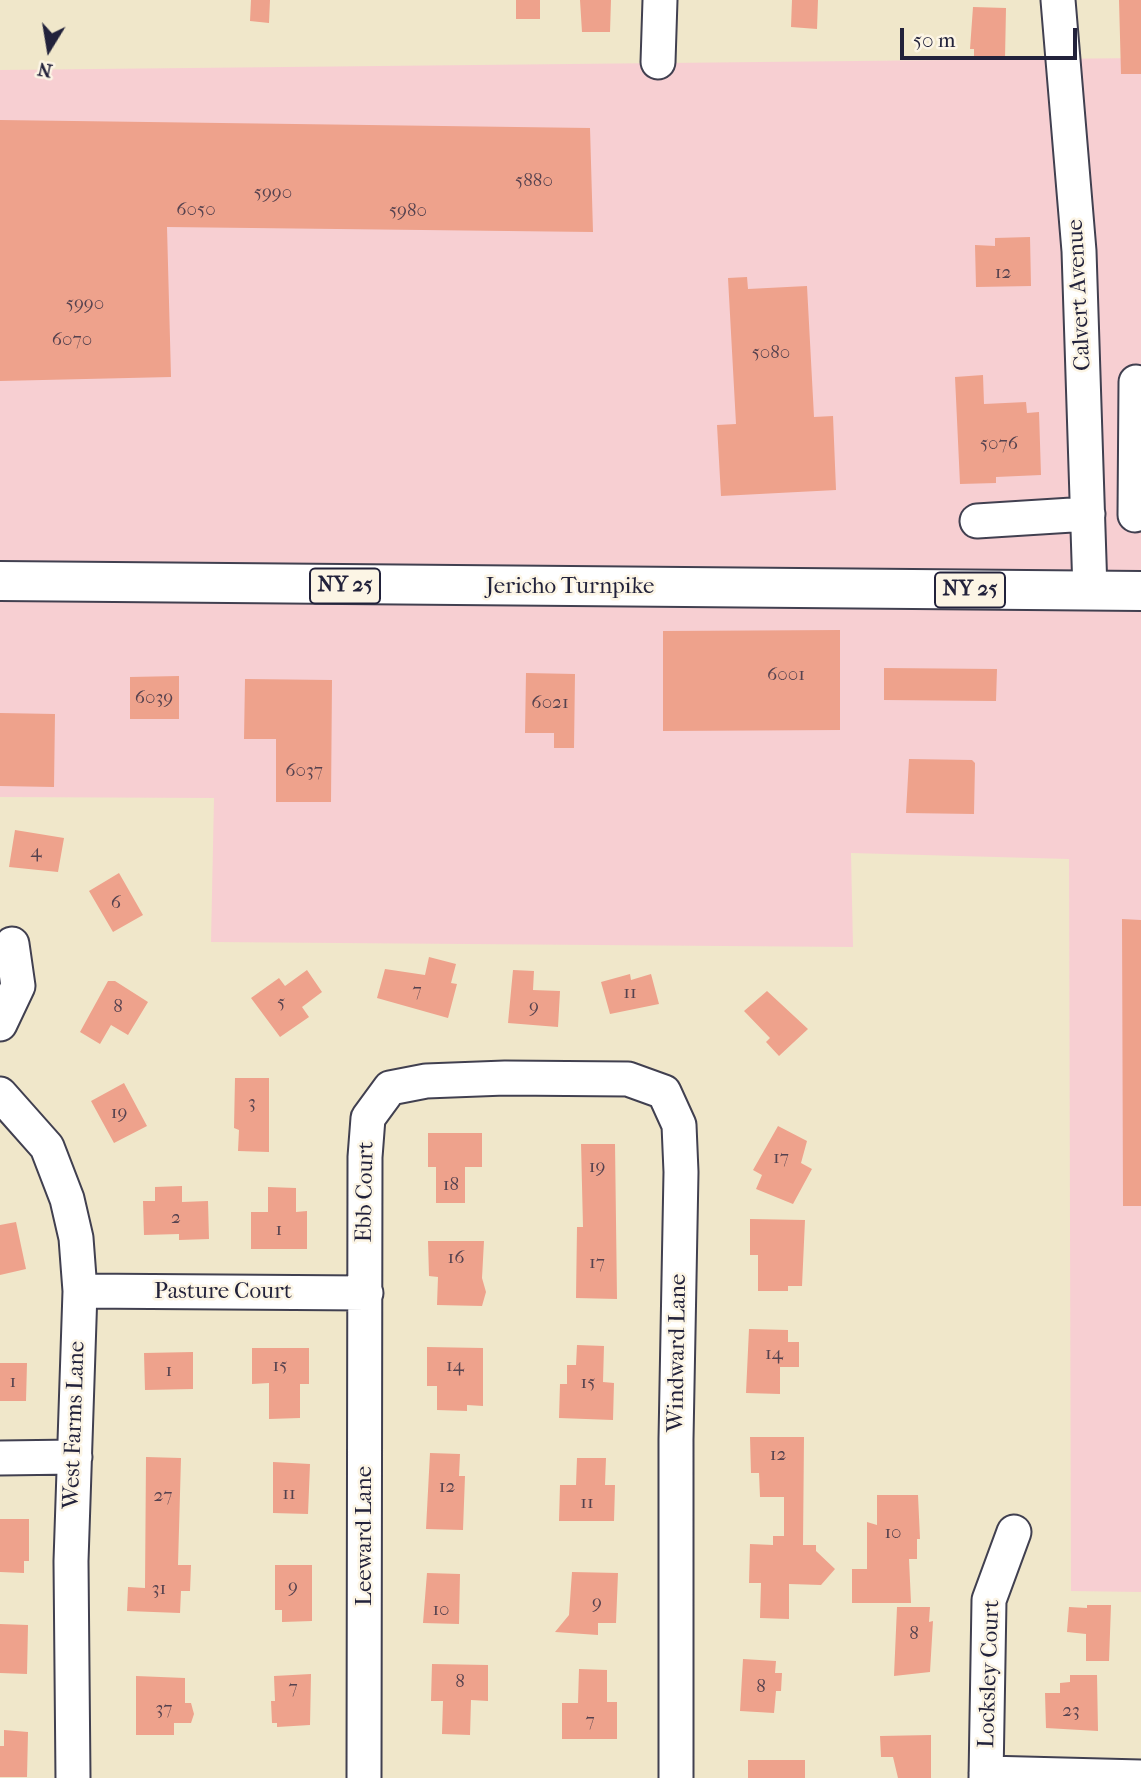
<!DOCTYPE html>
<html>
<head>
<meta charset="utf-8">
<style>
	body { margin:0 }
	#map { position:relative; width:1141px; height:1778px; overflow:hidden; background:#f0e7ca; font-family:"IM FELL French Canon",serif }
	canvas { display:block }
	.north { position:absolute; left:14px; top:14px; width:70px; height:70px; -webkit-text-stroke:5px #fcf5e5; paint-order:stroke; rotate:191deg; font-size:19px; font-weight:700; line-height:28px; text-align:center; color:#22223b }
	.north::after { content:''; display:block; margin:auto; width:24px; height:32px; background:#22223b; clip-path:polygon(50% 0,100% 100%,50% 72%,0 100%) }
	.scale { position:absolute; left:900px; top:28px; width:177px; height:32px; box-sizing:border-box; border:4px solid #22223b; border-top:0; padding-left:9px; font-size:21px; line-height:24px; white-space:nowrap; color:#22223b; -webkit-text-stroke:5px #fcf5e5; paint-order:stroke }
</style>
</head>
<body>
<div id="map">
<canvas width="1141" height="1778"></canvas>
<div class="north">N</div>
<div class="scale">50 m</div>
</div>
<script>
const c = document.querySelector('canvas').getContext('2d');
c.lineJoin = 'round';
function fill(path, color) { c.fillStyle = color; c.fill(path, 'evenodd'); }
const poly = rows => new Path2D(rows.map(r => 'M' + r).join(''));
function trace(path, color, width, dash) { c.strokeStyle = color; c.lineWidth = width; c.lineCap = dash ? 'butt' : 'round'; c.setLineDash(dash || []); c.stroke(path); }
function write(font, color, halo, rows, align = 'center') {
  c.font = font + ' "IM FELL French Canon",serif'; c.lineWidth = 5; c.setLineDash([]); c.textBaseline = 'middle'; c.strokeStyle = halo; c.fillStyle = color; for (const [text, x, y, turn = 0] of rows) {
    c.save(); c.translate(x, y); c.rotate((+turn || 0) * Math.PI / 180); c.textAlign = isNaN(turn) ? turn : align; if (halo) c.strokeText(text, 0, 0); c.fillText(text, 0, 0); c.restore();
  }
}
fill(poly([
	[1141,58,1141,1592,1071,1591,1069,859,851,853,853,947,211,942,214,798,0,797,0,70]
]), '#f7cfd2');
fill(poly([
	[251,0,270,0,269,23,250,21],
	[516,0,540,0,540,19,516,19],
	[580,0,611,0,610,32,582,32],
	[792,0,818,0,817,29,791,27],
	[1119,0,1141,0,1141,74,1121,74],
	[973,7,1006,8,1005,59,974,58,974,49,970,49],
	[0,120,590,128,593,232,167,227,171,377,0,381],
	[1030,237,1031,286,976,287,975,245,995,246,995,238],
	[747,277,748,289,807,286,814,417,833,416,836,490,721,496,717,425,736,424,728,278],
	[983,375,984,404,1026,402,1027,413,1039,412,1041,475,996,477,996,483,960,484,955,377],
	[840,630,840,730,663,731,663,631],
	[884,668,997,669,996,701,884,700],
	[526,673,575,674,574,748,554,748,554,733,525,733],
	[179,676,179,719,130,719,130,677],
	[245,679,332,680,331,802,276,802,276,739,244,739],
	[0,713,55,714,54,787,0,786],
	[909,759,972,760,975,763,974,814,906,813],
	[15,830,64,838,58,872,9,867],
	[119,873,143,915,113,932,89,891],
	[1122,919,1141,920,1141,1206,1123,1206],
	[429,957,456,964,451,983,457,984,448,1018,377,998,385,969,425,975],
	[307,970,322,992,302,1007,309,1017,280,1037,251,998,279,978,285,986],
	[513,970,534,971,533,990,560,991,558,1027,508,1023],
	[630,974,631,980,651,974,659,1004,610,1014,601,982],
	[108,981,115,981,148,1002,128,1035,111,1025,100,1044,80,1032],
	[767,991,808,1029,779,1056,766,1042,770,1038,744,1011],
	[235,1078,269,1078,269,1152,238,1151,239,1130,234,1128],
	[124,1083,147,1126,114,1143,91,1101],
	[778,1126,807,1141,801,1163,812,1169,793,1204,756,1189,762,1175,753,1170],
	[428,1133,482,1133,482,1167,465,1167,465,1203,436,1203,436,1167,428,1167],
	[581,1144,615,1144,617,1299,576,1298,577,1227,583,1227],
	[182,1186,182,1202,208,1201,209,1239,179,1240,179,1234,144,1235,143,1201,155,1201,155,1187],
	[268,1187,296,1188,296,1212,307,1211,307,1249,251,1249,251,1212,268,1212],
	[750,1219,805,1220,802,1286,788,1286,788,1291,758,1291,758,1255,750,1255],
	[16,1222,26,1269,0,1275,0,1225],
	[428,1241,484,1241,482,1278,486,1292,482,1306,437,1305,438,1277,429,1276],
	[749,1329,788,1330,788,1342,799,1342,799,1367,780,1367,780,1394,746,1393],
	[577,1345,604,1346,603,1382,614,1383,613,1420,559,1418,560,1384,567,1384,567,1365,576,1365],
	[427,1347,483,1348,483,1406,467,1405,467,1411,437,1410,437,1386,427,1386],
	[252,1348,309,1348,309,1384,300,1384,300,1418,269,1419,269,1383,252,1384],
	[193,1352,193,1389,145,1390,144,1353],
	[0,1363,27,1363,26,1401,0,1401],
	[750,1437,804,1437,803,1545,816,1545,816,1551,835,1569,821,1585,789,1584,789,1619,760,1618,761,1583,749,1583,750,1544,773,1545,773,1536,784,1536,784,1497,760,1497,759,1473,751,1473],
	[430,1453,460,1454,459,1476,465,1476,463,1530,426,1529],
	[146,1457,181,1458,178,1565,191,1565,190,1591,181,1591,180,1613,127,1611,128,1587,145,1588],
	[577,1458,606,1458,605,1485,615,1485,614,1521,559,1521,560,1485,576,1485],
	[273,1462,310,1464,308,1514,273,1513],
	[877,1495,918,1495,920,1539,917,1539,917,1559,909,1559,911,1603,852,1603,852,1569,867,1569,867,1522,877,1525],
	[0,1519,29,1519,29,1561,24,1561,24,1573,0,1572],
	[275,1565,312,1565,312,1621,282,1622,282,1610,275,1610],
	[572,1572,618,1573,616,1623,598,1623,598,1635,555,1632,569,1615],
	[427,1573,460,1574,459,1624,423,1623],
	[1087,1605,1111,1605,1109,1661,1086,1661,1086,1634,1067,1632,1069,1607,1087,1608],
	[897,1607,930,1607,929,1622,933,1621,930,1672,894,1676],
	[0,1624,28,1625,27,1674,0,1673],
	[743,1659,776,1661,775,1673,782,1673,781,1691,776,1691,774,1713,740,1711],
	[432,1664,488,1665,488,1701,471,1700,470,1735,442,1734,443,1701,431,1701],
	[579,1669,607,1670,607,1702,617,1702,617,1739,562,1739,562,1703,578,1703],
	[311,1674,310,1725,277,1727,277,1723,272,1723,271,1701,275,1701,274,1676],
	[1070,1675,1097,1675,1098,1731,1046,1728,1045,1693,1060,1693,1060,1683,1070,1682],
	[136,1676,185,1678,185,1703,191,1703,194,1714,191,1723,174,1723,174,1735,136,1735],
	[4,1730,28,1732,27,1777,0,1777,0,1746,4,1746],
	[931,1735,931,1778,898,1778,893,1757,881,1757,880,1736],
	[748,1760,805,1760,805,1778,748,1778]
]), '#eea28c');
const minor = poly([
	[1058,0,1079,251,1090,591],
	[658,62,660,0],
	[1135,515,1136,382],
	[977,521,1088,514],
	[0,1024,18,986,12,944],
	[0,1094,47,1147,67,1199,76,1238,80,1291,71,1561,73,1778],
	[80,1291,366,1293],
	[0,1458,75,1457],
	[986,1773,1141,1777],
	[364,1778,365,1157,368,1118,390,1088,426,1081,505,1078,628,1079,664,1092,679,1125,681,1172,676,1439,676,1778],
	[986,1778,989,1600,1014,1532]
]);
const major = poly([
	[0,581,1141,591]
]);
trace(minor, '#414050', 37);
trace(major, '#414050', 42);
trace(minor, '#fff', 33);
trace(major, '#fff', 38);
write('19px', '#55424f', null, [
	["5880",534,181],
	["5990",273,193],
	["6050",196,210],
	["5980",408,211],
	["12",1003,273],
	["5990",85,304],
	["6070",72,340],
	["5080",771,353],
	["5076",999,444],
	["6001",786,675],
	["6039",154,698],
	["6021",550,703],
	["6037",304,771],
	["4",36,852],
	["6",116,903],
	["7",417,991],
	["11",630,993],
	["5",281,1003],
	["8",118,1007],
	["9",534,1007],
	["3",252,1103],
	["19",119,1113],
	["17",781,1158],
	["19",597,1167],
	["18",451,1185],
	["2",176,1218],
	["1",279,1230],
	["16",456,1258],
	["17",597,1263],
	["14",774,1354],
	["15",280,1366],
	["14",455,1366],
	["1",169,1371],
	["1",13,1382],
	["15",588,1383],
	["12",778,1455],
	["12",447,1487],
	["11",289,1494],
	["27",163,1496],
	["11",587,1503],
	["10",893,1533],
	["9",293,1587],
	["31",159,1589],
	["9",597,1603],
	["10",441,1610],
	["8",914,1634],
	["8",460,1682],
	["8",761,1687],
	["7",293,1688],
	["37",164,1709],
	["23",1071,1711],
	["7",590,1721]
]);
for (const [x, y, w] of [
	[345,586,70],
	[970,590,70]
]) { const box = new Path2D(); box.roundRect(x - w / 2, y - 17.5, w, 35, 5); c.fillStyle = '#fcf5e5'; c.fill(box); trace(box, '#22223b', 2); }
write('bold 21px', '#22223b', null, [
	["NY 25",345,586],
	["NY 25",970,590]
]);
write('23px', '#22223b', '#fcf5e5', [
	["Calvert Avenue",1080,295,-93],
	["Jericho Turnpike",570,587],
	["Ebb Court",366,1192,-89],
	["Pasture Court",223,1292],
	["Windward Lane",678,1353,-89],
	["West Farms Lane",75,1425,-88],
	["Leeward Lane",365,1536,-90],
	["Locksley Court",990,1674,-88]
]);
</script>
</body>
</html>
